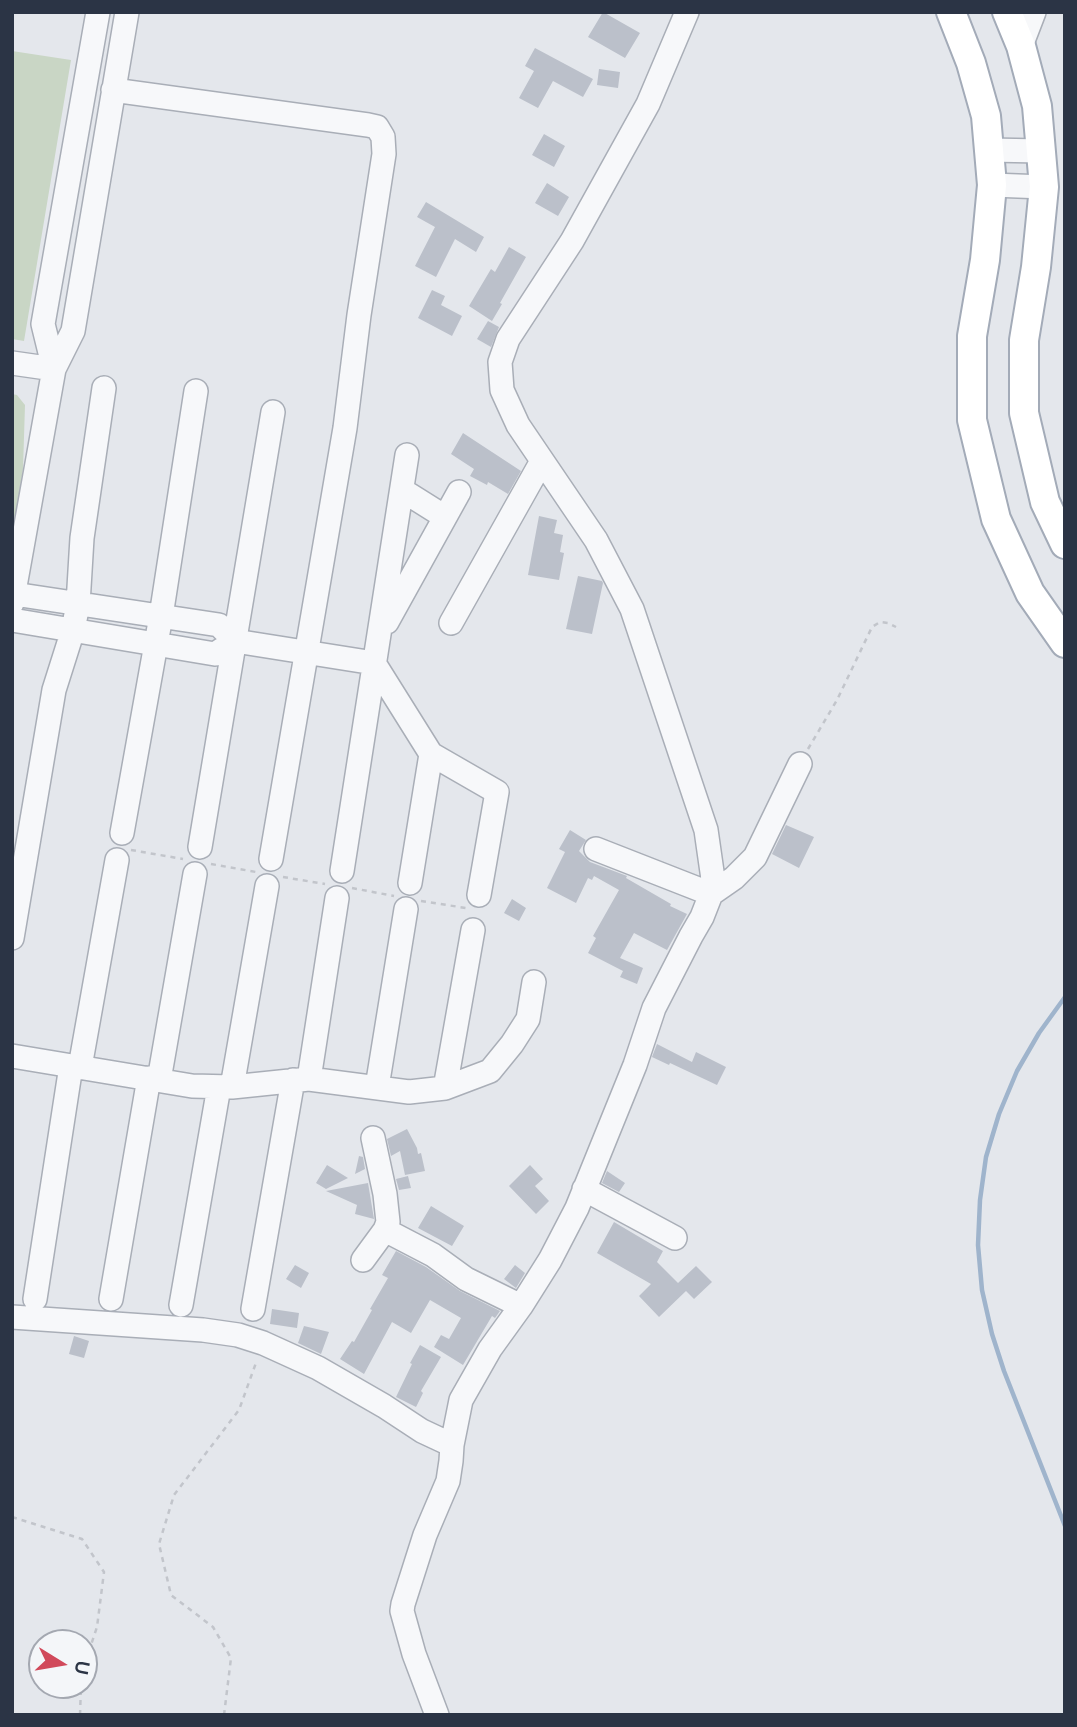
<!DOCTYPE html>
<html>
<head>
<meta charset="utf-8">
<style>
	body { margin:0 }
	#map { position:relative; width:1077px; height:1727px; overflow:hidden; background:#e4e7ec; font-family:Cabin,sans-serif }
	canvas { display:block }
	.frame { position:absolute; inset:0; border:14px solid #2b3445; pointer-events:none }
	.north { position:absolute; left:28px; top:1629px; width:70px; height:70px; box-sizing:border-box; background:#f4f6f9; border:2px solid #a4a8b1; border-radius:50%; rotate:101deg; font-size:19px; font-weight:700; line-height:28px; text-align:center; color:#2b3445 }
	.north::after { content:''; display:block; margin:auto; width:24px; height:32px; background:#d1495b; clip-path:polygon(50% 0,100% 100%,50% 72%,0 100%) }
</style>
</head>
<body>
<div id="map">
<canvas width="1077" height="1727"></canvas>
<div class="frame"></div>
<div class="north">U</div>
</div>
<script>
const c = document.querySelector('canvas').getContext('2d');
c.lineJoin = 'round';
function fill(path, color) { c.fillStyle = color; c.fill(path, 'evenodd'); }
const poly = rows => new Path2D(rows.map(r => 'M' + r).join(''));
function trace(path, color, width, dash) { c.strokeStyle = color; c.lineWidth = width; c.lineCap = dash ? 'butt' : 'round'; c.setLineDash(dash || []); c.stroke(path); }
fill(poly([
	[12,51,71,60,24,341,12,339],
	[12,394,17,395,25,405,23,469,12,537]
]), '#c9d6c5');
trace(poly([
	[1065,997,1039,1033,1017,1071,999,1114,986,1157,980,1200,978,1245,982,1290,992,1334,1004,1371,1065,1526]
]), '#9fb4cc', 4.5);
fill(poly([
	[603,12,640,33,625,58,588,37],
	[535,48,593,79,583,97,553,81,538,108,519,98,534,71,525,66],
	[599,69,620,72,618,88,597,85],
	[544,134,565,146,554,167,532,155],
	[547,183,569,197,558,216,535,203],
	[426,202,484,237,476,252,455,239,436,277,415,266,435,227,417,217],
	[509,247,526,257,500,303,502,304,492,321,469,306,491,269,495,272],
	[432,290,445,296,441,305,462,316,452,336,418,318],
	[488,321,499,327,491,347,477,339],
	[463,433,521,471,508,494,488,482,487,485,470,476,474,469,451,454],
	[539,516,557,520,554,533,563,535,560,552,564,553,559,580,528,575],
	[578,576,602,581,603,583,592,634,566,629],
	[786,825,814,837,799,868,772,854],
	[570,830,586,840,579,851,590,862,627,876,626,878,671,904,670,906,687,914,667,950,634,933,620,958,643,968,637,984,620,977,623,971,588,953,596,938,593,936,619,890,594,876,592,880,588,878,576,903,547,888,565,852,559,849],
	[512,899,526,908,519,921,504,913],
	[657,1044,692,1062,696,1052,726,1067,717,1085,670,1063,669,1065,652,1057],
	[407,1129,417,1148,418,1154,421,1153,425,1171,405,1175,400,1151,391,1156,387,1139],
	[359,1156,363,1157,365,1169,355,1174],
	[327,1165,348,1178,326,1189,316,1183],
	[530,1165,543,1179,535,1186,549,1201,536,1214,509,1186],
	[607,1171,625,1183,619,1192,602,1183],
	[408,1176,411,1188,399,1190,396,1179],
	[368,1183,374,1219,355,1214,357,1205,326,1191],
	[431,1206,464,1226,452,1246,418,1228],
	[614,1222,663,1251,657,1262,686,1291,659,1317,639,1296,651,1284,597,1253],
	[396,1251,426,1267,460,1291,500,1311,495,1318,492,1316,463,1365,434,1347,441,1335,449,1339,461,1318,430,1300,411,1333,392,1322,364,1374,340,1359,352,1341,354,1342,372,1310,370,1309,388,1278,382,1275],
	[295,1265,309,1273,301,1288,286,1279],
	[515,1265,525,1273,516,1288,504,1279],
	[696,1266,712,1282,694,1299,678,1283],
	[272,1309,299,1313,297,1328,270,1324],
	[304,1326,329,1332,321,1354,298,1343],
	[74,1336,89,1341,84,1358,69,1354],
	[420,1345,441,1357,421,1391,423,1393,416,1407,396,1397,412,1364,410,1363]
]), '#bbc0ca');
const minor = poly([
	[1021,46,1034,12],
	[113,90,368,125,377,127,383,137,384,154,359,315,345,428,271,859],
	[989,150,1041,151],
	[992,185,1044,187],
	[12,363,54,369],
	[54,369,43,324,98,12],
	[402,490,445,517],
	[14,594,219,625,235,641,374,663,431,754,497,792,479,895],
	[12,603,54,369,73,331,127,12],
	[12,620,215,654,235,641],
	[387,622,459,492],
	[451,623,542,461],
	[122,833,161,616,196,391],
	[200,847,273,412],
	[596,849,711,894,734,878,755,857,800,764],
	[342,871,407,455],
	[410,883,431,754],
	[12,938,54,690,73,630,78,604,82,538,104,388],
	[12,1056,192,1086,232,1087,309,1079,409,1092,445,1088,490,1071,512,1044,528,1019,534,982],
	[80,1067,117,860],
	[309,1079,337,898],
	[159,1080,195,874],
	[232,1087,267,886],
	[377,1087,406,909],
	[445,1088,473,930],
	[373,1138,385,1194,388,1222,385,1230],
	[584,1189,675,1238],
	[363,1260,385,1230,433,1255,466,1279,521,1306],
	[35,1299,71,1066],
	[111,1299,149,1078],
	[181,1305,219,1087],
	[253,1309,293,1080],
	[12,1317,203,1330,238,1335,263,1343,318,1368,384,1406,422,1431,452,1445],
	[437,1715,414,1654,402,1611,403,1604,425,1535,448,1481,451,1461,452,1445,461,1400,490,1349,521,1306,550,1260,577,1208,635,1065,654,1008,691,936,702,917,711,894,713,879,706,830,632,609,596,540,518,425,502,390,500,362,508,339,572,241,648,104,687,12]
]);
const major = poly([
	[951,12,971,63,986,116,992,185,985,260,972,336,972,420,996,519,1030,593,1065,643],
	[1007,12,1021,46,1037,106,1044,187,1036,267,1024,340,1024,413,1045,502,1065,544]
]);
trace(minor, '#a9aeb7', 26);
trace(major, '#a3abb8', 32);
trace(poly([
	[808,749,837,700,872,627,880,622,888,623,896,627],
	[131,850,183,859],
	[211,864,256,872],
	[283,877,325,884],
	[352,888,394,896],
	[421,901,466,908],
	[12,1517,82,1539,104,1572,97,1627,84,1666],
	[80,1715,81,1685],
	[224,1715,231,1658,213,1627,171,1595,159,1544,174,1495,239,1410,257,1360]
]), '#c2c5cb', 2.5, [5, 5]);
trace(minor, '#f7f8fa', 23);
trace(major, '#fff', 28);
</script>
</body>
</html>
